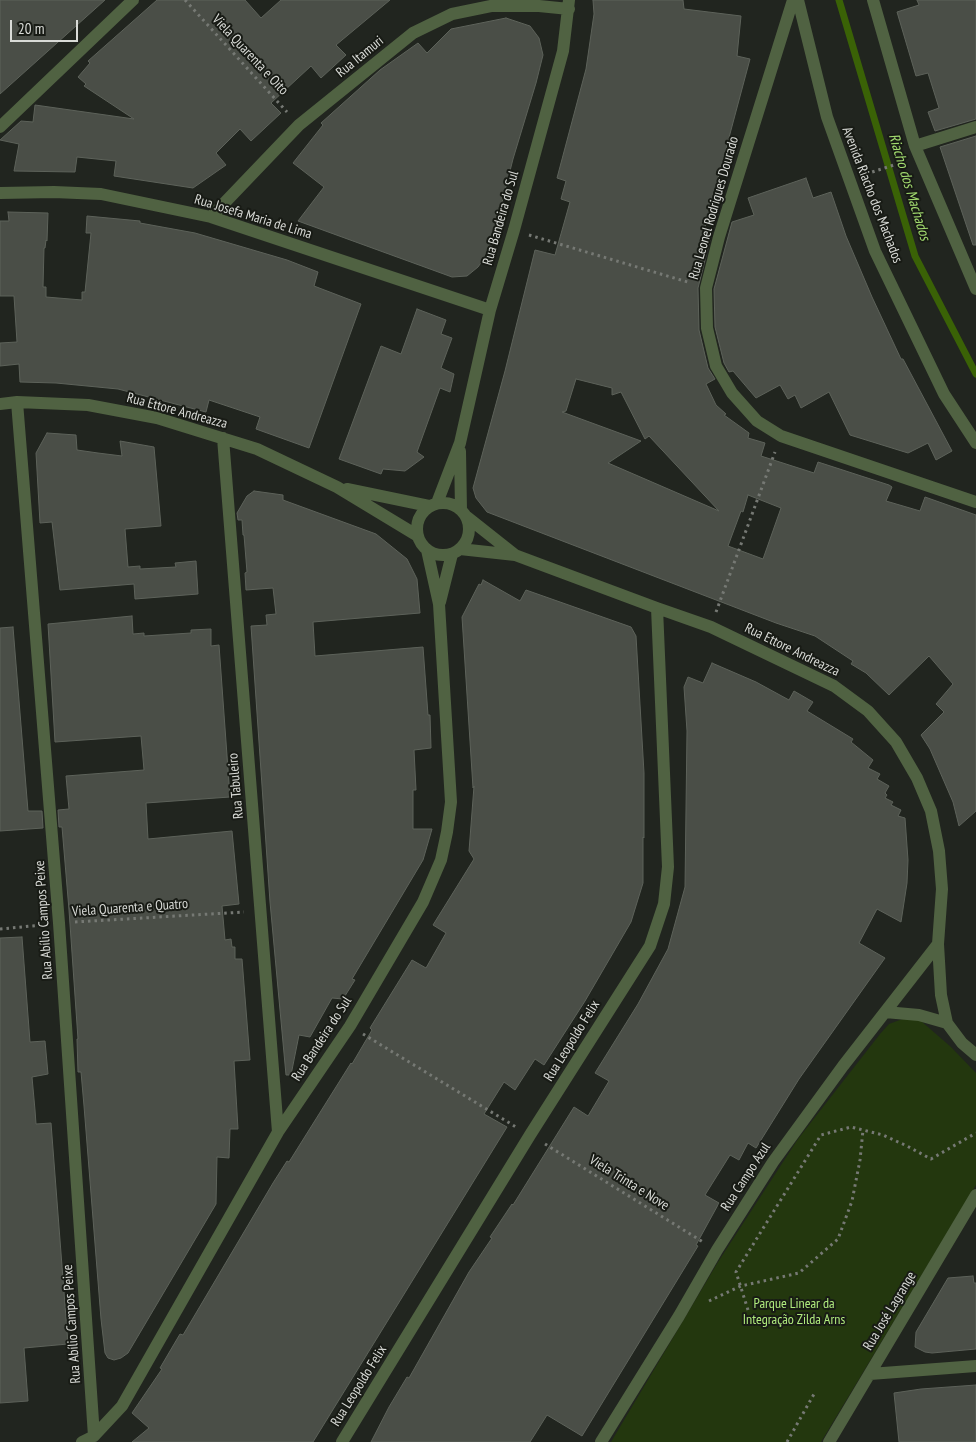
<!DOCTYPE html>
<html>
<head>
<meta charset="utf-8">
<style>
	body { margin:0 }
	#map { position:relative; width:976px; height:1442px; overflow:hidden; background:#21251f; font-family:"PT Sans Narrow",sans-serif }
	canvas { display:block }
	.scale { position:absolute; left:10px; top:20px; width:68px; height:22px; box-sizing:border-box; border:2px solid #d9dbd7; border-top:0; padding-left:6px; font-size:15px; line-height:18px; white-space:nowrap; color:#d9dbd7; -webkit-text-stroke:4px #181b15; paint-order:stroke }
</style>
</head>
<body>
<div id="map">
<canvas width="976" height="1442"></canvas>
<div class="scale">20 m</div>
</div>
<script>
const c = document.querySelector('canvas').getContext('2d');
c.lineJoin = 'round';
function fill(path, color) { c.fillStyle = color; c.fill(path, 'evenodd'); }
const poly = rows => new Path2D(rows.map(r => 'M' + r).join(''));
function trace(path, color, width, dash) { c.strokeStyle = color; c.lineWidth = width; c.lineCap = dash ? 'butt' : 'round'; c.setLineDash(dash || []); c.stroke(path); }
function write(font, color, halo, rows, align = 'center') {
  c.font = font + ' "PT Sans Narrow",sans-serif'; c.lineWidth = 4; c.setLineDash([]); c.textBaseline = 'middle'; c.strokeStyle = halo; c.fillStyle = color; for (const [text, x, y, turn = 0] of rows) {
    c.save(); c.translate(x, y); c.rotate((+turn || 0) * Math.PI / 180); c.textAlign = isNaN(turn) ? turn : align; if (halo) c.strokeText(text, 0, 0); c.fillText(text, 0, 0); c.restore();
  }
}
fill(poly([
	[908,1017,921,1021,951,1047,976,1073,976,1185,821,1442,611,1442,718,1262,798,1139,880,1034,889,1024]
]), '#23370e');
trace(poly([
	[839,0,915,256,976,374]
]), '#3a6206', 7);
const building = poly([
	[0,0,105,0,0,94,0,0],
	[157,0,245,0,261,18,281,0,390,0,336,45,346,55,321,78,311,66,271,103,281,113,251,141,240,129,216,153,226,165,193,188,114,176,116,161,77,157,75,172,14,171,19,144,0,140,21,121,33,122,35,105,134,119,84,86,86,84,78,77,90,63,88,61,157,0],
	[593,0,683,0,684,9,741,16,737,56,750,59,704,231,713,228,698,288,699,330,708,368,715,379,706,384,716,405,726,414,724,415,749,433,748,438,765,443,761,456,814,473,818,462,889,485,892,487,886,501,920,511,925,497,976,515,976,811,959,826,953,802,930,749,921,735,944,712,936,704,953,684,929,656,889,695,866,673,851,664,853,661,815,636,776,623,487,512,476,498,473,488,505,371,535,250,555,255,570,202,561,199,566,181,557,178,586,69,594,14,593,0],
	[576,379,612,388,612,395,621,392,645,439,649,436,719,511,608,463,641,441,562,412,566,411,576,379],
	[748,495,781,508,763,559,728,546,741,511,743,512,748,495],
	[917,0,976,0,976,119,935,131,928,112,939,108,928,73,916,76,897,12,919,5,917,0],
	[506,18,530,26,539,38,543,55,536,83,513,159,490,250,478,267,467,276,452,277,298,221,324,187,293,163,323,125,321,123,380,70,418,43,427,53,451,29,506,18],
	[976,136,976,245,973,245,940,147,976,136],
	[806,178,813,198,831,192,846,236,872,297,901,359,903,359,952,451,936,460,928,443,908,453,850,435,829,392,801,408,795,395,788,399,780,385,756,398,733,371,729,372,724,363,715,327,714,289,732,222,754,215,748,198,806,178],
	[8,212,48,213,47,241,46,240,45,248,44,248,43,287,46,287,46,297,82,300,82,292,85,292,91,233,86,233,87,216,140,221,140,223,195,233,287,260,318,272,314,286,361,304,309,448,256,429,260,417,209,400,206,412,118,389,56,383,20,382,19,364,0,366,0,343,17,342,14,296,0,296,0,221,9,221,8,212],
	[417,309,446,320,441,334,452,338,441,368,454,374,450,392,440,388,417,452,424,457,405,471,383,469,381,474,339,459,381,346,401,354,417,309],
	[47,433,76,435,77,450,98,453,122,456,120,441,154,447,161,526,125,529,128,567,140,566,140,569,176,567,175,563,196,561,198,594,135,599,134,584,60,590,52,522,40,523,36,453,47,433],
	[254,491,283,495,283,500,376,534,407,559,417,579,420,613,313,622,315,656,423,647,428,715,430,715,431,748,414,750,416,790,413,790,413,829,432,829,423,860,352,979,355,980,343,999,332,998,310,1037,299,1035,291,1075,286,1075,270,902,251,626,267,625,266,615,276,614,273,588,246,590,245,573,247,572,244,535,243,535,242,520,238,520,237,513,247,496,254,491],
	[483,580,520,601,526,590,631,627,636,636,644,773,644,838,643,837,643,883,631,922,585,1001,544,1065,535,1059,515,1090,504,1082,484,1114,507,1127,313,1442,132,1442,149,1428,132,1413,162,1369,160,1368,180,1334,183,1335,273,1183,287,1161,289,1162,351,1063,352,1064,372,1030,370,1028,412,960,426,968,446,933,433,925,474,859,469,851,474,786,473,788,462,617,479,584,481,585,483,580],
	[132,616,133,634,144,633,144,636,191,633,191,630,211,629,211,646,219,645,230,797,146,803,148,839,232,831,239,904,222,906,225,940,231,939,232,947,235,947,235,959,242,959,250,1060,234,1061,238,1129,230,1129,229,1158,217,1157,216,1204,128,1353,121,1358,114,1360,108,1358,105,1353,101,1319,84,1106,81,1072,78,1072,77,1039,78,1039,69,910,62,827,59,827,58,810,69,809,66,776,144,770,141,736,55,742,48,624,132,616],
	[13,627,28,811,42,811,43,828,0,831,0,628,13,627],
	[712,663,756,682,789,700,794,691,813,702,807,711,853,739,851,742,873,760,868,768,880,774,877,779,889,786,885,793,887,795,885,798,893,802,891,805,901,810,898,816,905,818,908,860,907,883,901,922,877,909,859,943,885,958,799,1079,756,1148,748,1143,739,1160,730,1155,705,1195,719,1203,696,1245,698,1246,582,1436,547,1415,530,1442,371,1442,389,1407,407,1377,409,1378,469,1272,492,1238,490,1237,512,1204,513,1205,574,1107,588,1116,609,1081,595,1073,638,1004,668,949,685,887,687,731,684,687,688,677,703,683,712,663],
	[22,937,30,1042,45,1041,48,1074,32,1077,35,1110,36,1124,51,1123,68,1344,24,1348,28,1401,0,1403,0,938,22,937],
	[973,1276,974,1283,976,1283,976,1349,932,1353,925,1352,915,1347,916,1332,948,1278,973,1276],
	[976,1385,976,1442,899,1442,894,1393,921,1389,976,1385]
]);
fill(building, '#4a4e47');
trace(building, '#5d625a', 1);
trace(poly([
	[185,0,287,112],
	[866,174,903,162],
	[529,235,691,283],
	[716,612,775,452],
	[75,922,244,912],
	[0,929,42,925],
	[363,1034,516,1127],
	[545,1144,703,1242],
	[709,1301,741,1286,799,1273,838,1239,852,1201,860,1160,863,1130],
	[748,1310,736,1272,821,1135,851,1127,883,1135,907,1146,931,1159,976,1133],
	[787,1442,814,1394]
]), '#767974', 3, [2.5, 4]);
trace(poly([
	[793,0,719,237,706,288,707,328,716,366,732,393,757,421,781,436,976,502],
	[798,0,827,117,875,251,944,394,976,443],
	[873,0,915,146,976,289],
	[0,127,133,0],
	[915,146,976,127],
	[0,193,54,192,101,194,211,217,490,310],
	[211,217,299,125,413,33,452,14,491,6,539,6,569,9],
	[17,402,59,923,94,1436],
	[0,404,17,402,88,405,157,418,257,449,337,487,418,536],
	[223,438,278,1132],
	[460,451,461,510],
	[347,489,429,506],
	'417 529a26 26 0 1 1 52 0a26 26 0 1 1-52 0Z',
	[437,503,460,443,490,310,514,230,563,51,569,0],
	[467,517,515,555],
	[460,549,515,555,657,608,711,627,834,686,868,711,896,742,917,778,931,811,939,851,942,889,938,944,941,995,947,1023,962,1043,976,1055],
	[440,602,452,554],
	[885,1012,919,1015,947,1023],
	[870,1374,976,1366],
	[82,1442,94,1436,122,1406,278,1132,350,1026,423,902,441,860,447,832,451,802,439,604,427,550],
	[342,1442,530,1135,650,946,664,904,668,867,657,608],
	[601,1442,679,1316,717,1250,773,1162,843,1066,938,944],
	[829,1442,976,1195]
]), '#506242', 12);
write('14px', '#d9dbd7', '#181b15', [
	["Viela Quarenta e Oito",250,55,47],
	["Rua Itamuri",360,57,-39],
	["Avenida Riacho dos Machados",872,195,69],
	["Rua Leonel Rodrigues Dourado",714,208,-74],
	["Rua Josefa Maria de Lima",253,217,17],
	["Rua Bandeira do Sul",501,218,-74],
	["Rua Ettore Andreazza",177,411,15],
	["Rua Ettore Andreazza",792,650,26],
	["Rua Tabuleiro",236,786,-95],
	["Viela Quarenta e Quatro",130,908,-4],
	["Rua Abílio Campos Peixe",44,920,-94],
	["Rua Bandeira do Sul",322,1039,-57],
	["Rua Leopoldo Felix",572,1041,-58],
	["Rua Campo Azul",746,1177,-57],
	["Viela Trinta e Nove",629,1183,32],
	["Rua José Lagrange",890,1311,-59],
	["Rua Abílio Campos Peixe",72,1324,-94],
	["Rua Leopoldo Felix",359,1386,-58]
]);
write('14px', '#b0eb7e', '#181b15', [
	["Parque Linear da",794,1304],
	["Integração Zilda Arns",794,1320]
]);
write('italic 15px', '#a2db6f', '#181b15', [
	["Riacho dos Machados",909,187,73]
]);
</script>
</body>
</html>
